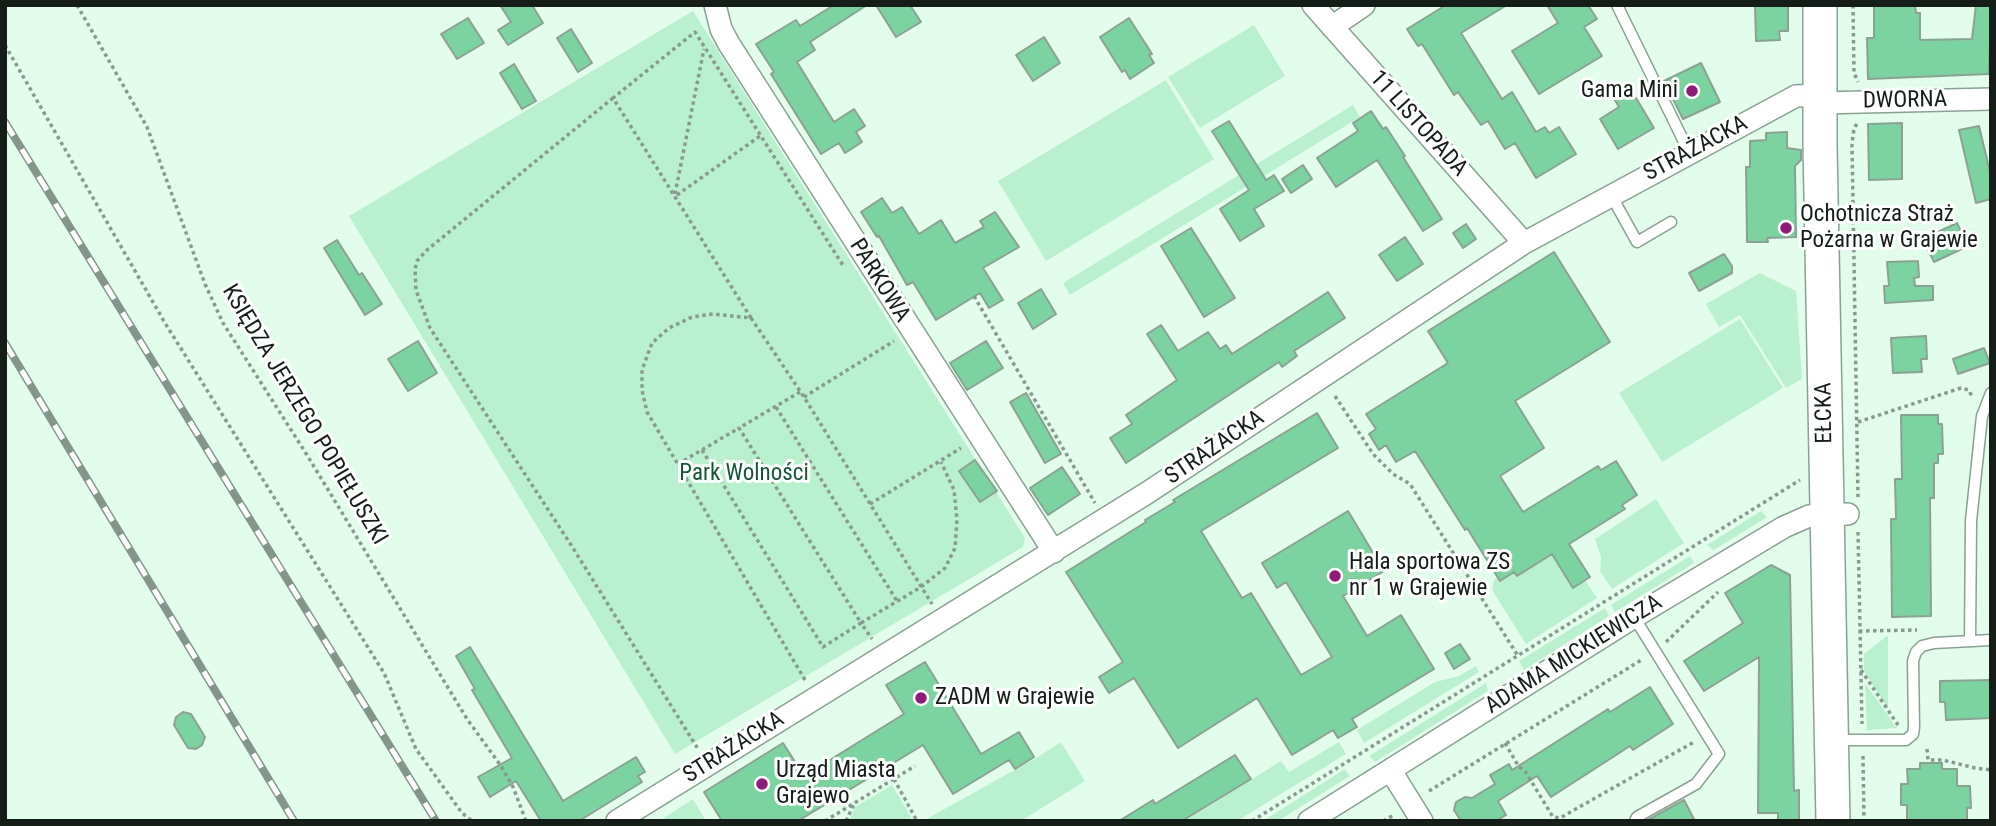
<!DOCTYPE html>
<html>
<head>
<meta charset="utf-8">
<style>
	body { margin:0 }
	#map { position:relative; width:1996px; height:826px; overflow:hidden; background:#e3fdec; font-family:"Roboto Condensed",sans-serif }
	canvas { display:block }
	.frame { position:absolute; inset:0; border:7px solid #141d18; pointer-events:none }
</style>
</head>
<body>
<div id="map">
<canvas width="1996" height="826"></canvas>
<div class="frame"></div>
</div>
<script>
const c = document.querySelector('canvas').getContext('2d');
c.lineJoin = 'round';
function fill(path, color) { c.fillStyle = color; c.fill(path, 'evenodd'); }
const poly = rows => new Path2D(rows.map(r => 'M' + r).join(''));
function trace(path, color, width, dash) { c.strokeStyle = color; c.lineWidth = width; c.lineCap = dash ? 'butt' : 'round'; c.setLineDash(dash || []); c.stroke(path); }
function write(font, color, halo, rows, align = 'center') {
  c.font = font + ' "Roboto Condensed",sans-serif'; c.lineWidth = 6; c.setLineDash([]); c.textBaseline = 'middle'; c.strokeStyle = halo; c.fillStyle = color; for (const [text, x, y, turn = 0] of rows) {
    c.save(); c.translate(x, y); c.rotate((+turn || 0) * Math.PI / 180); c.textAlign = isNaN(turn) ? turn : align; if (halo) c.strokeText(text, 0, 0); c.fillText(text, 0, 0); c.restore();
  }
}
fill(poly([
	[693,11,1025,538,1023,547,675,754,349,216],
	[1254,25,1285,76,1200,128,1168,77],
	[1166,80,1214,159,1046,261,998,181],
	[1353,105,1360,117,1070,295,1063,283],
	[1760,273,1796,291,1802,379,1786,388,1740,315,1719,327,1706,304],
	[1740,319,1783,388,1662,462,1619,393],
	[1656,499,1684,543,1612,589,1600,571,1601,557,1595,539],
	[1761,511,1767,517,1714,550,1707,545],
	[1562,548,1567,564,1561,569,1572,587,1585,580,1597,598,1526,644,1492,590,1493,583,1497,576,1500,581,1514,572,1517,576],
	[1690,556,1694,563,1615,612,1611,605],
	[1605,608,1609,616,1524,670,1519,661],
	[1888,635,1888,709,1864,671,1864,654],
	[1476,666,1479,672,1364,743,1357,730,1435,682,1459,676],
	[1486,683,1488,691,1375,762,1369,756],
	[1865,683,1897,728,1867,730],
	[1061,742,1085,781,1021,821,923,821,1036,758],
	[1339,742,1346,754,1237,821,1185,821,1281,761,1289,772],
	[1345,769,1350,776,1278,821,1263,821],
	[892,785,911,817,909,821,849,821,855,807],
	[693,799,706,821,659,821]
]), '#b9f1ce');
const building = poly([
	[500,5,532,5,543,23,508,45,498,30,511,22,500,5],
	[834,5,867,5,810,42,815,50,797,62,834,122,854,109,865,126,856,132,862,142,845,153,839,143,821,154,771,74,774,72,756,44,796,20,800,26,834,5],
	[876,5,910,5,921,22,896,37,876,5],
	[1446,5,1507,5,1461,33,1502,99,1512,92,1536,132,1545,127,1549,133,1559,127,1576,154,1536,178,1515,143,1505,149,1488,121,1481,125,1458,92,1454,95,1422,44,1418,46,1407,29,1446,5],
	[1547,5,1588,5,1597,19,1584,27,1602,56,1539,94,1512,51,1558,23,1547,5],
	[1755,5,1788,5,1788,31,1779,31,1780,40,1756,41,1755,5],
	[1874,5,1915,5,1916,13,1920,13,1920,40,1972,39,1976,5,1991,5,1989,74,1868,79,1867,38,1874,38,1874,5],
	[468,18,484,43,457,59,441,34,468,18],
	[1129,18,1152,54,1149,55,1154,63,1130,79,1125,70,1122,72,1100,37,1129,18],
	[571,29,592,63,578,72,557,38,571,29],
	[1044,37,1060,63,1033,81,1016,55,1044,37],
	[1701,63,1720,102,1683,119,1664,81,1701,63],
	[514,64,536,101,522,109,500,73,514,64],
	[1627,88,1633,99,1636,98,1654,128,1618,149,1600,119,1619,107,1613,97,1627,88],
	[1371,111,1383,129,1386,127,1405,156,1403,157,1442,219,1423,231,1377,160,1336,187,1317,158,1358,131,1353,123,1371,111],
	[1229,121,1266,180,1274,175,1284,191,1254,209,1264,226,1240,241,1220,209,1249,190,1212,131,1229,121],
	[1902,123,1902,179,1869,180,1868,124,1902,123],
	[1979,126,1991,176,1991,199,1976,203,1959,130,1979,126],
	[1787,132,1787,148,1801,150,1801,160,1795,166,1796,237,1767,238,1768,242,1747,242,1746,167,1750,167,1750,141,1766,140,1766,133,1787,132],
	[1303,165,1312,179,1291,193,1282,179,1303,165],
	[882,198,892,213,902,207,919,234,941,220,955,243,984,227,980,221,995,212,1019,247,983,268,1003,300,989,308,980,293,936,320,913,282,907,285,879,236,877,237,861,212,882,198],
	[1957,223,1968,246,1934,262,1923,239,1957,223],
	[1466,224,1476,239,1463,248,1453,233,1466,224],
	[1191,228,1235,298,1204,317,1161,246,1191,228],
	[1405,237,1423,264,1397,281,1379,255,1405,237],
	[337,240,359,275,362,273,382,304,365,315,324,248,337,240],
	[1554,252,1610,342,1515,401,1544,448,1500,476,1523,512,1598,466,1601,470,1616,461,1637,495,1622,505,1625,509,1569,544,1590,577,1573,588,1552,554,1517,576,1514,572,1500,581,1467,528,1465,530,1415,451,1396,462,1386,445,1379,450,1369,434,1376,429,1366,414,1448,363,1428,331,1554,252],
	[1724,254,1732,266,1732,273,1699,291,1689,273,1724,254],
	[1918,261,1919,277,1914,278,1915,286,1933,286,1933,300,1885,303,1884,286,1889,286,1887,262,1918,261],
	[1041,289,1056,314,1033,329,1018,303,1041,289],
	[1328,292,1345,318,1294,351,1297,356,1282,367,1279,362,1126,463,1110,438,1132,424,1126,415,1177,380,1147,334,1161,325,1178,351,1208,332,1220,349,1226,345,1232,354,1328,292],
	[1926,336,1927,359,1921,359,1922,372,1893,373,1891,338,1926,336],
	[418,341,437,373,408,391,388,359,418,341],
	[986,341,1003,368,967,390,950,363,986,341],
	[1984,348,1990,363,1958,374,1953,359,1984,348],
	[1026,393,1061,454,1045,463,1010,402,1026,393],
	[1317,413,1338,448,1201,531,1242,598,1251,593,1301,675,1332,657,1286,582,1277,588,1262,563,1348,511,1384,571,1343,596,1367,636,1401,615,1434,669,1352,719,1357,727,1338,738,1333,730,1292,755,1257,698,1178,748,1134,678,1109,693,1099,677,1123,662,1066,572,1146,522,1145,520,1175,502,1173,500,1317,413],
	[1901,415,1938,415,1938,424,1942,424,1943,454,1938,454,1938,463,1934,463,1934,498,1930,498,1931,616,1892,617,1891,519,1896,519,1895,479,1902,479,1901,415],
	[975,460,997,491,980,502,959,471,975,460],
	[1062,467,1080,494,1048,515,1030,488,1062,467],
	[1771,565,1790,575,1794,791,1799,790,1799,821,1778,821,1778,813,1758,813,1759,657,1704,691,1684,661,1743,623,1725,593,1771,565],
	[1460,644,1470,659,1454,669,1445,653,1460,644],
	[470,647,563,801,636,757,645,772,638,776,642,782,579,821,541,821,516,781,490,797,478,777,512,758,472,690,475,689,456,656,470,647],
	[925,662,981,754,1019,732,1034,757,1015,769,1009,760,953,794,923,745,798,821,722,821,704,792,783,743,804,776,904,714,886,685,925,662],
	[1991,680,1991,718,1946,720,1945,702,1940,702,1940,681,1991,680],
	[1650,687,1673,724,1633,750,1630,746,1551,797,1537,776,1498,801,1506,815,1496,821,1461,821,1454,810,1456,802,1465,797,1472,798,1495,784,1490,775,1509,764,1512,770,1608,709,1610,712,1650,687],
	[183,712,191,714,205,737,202,745,196,749,188,748,174,725,176,717,183,712],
	[1235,755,1251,779,1182,821,1119,821,1153,800,1155,804,1235,755],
	[1920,763,1942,763,1942,769,1957,769,1957,786,1970,786,1971,808,1967,808,1967,821,1907,820,1907,805,1901,805,1901,784,1908,784,1907,769,1920,769,1920,763],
	[1684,800,1695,821,1646,821,1684,800]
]);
fill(building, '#7bd4a0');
trace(building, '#8ba293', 2);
const service = poly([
	[1617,5,1689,152],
	[1611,195,1637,242,1671,222],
	[1634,617,1719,754,1696,784,1637,817,1635,821],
	[1970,641,1971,521,1982,416,1991,393],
	[1834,740,1906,740,1913,734,1914,727,1913,661,1916,652,1922,646,1934,643,1991,640]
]);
const minor = poly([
	[715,5,721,29,729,44,1054,552],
	[1313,5,1524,243],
	[1332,27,1364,5],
	[1820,103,1991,99],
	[1391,771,1422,821],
	[617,821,1147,493,1524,243,1796,96,1821,95],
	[1309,821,1634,617,1784,527,1809,516,1848,514]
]);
const primary = poly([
	[1820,5,1820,144,1833,821]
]);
trace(service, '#89a192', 13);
trace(minor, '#89a192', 24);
trace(primary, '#89a192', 36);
trace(poly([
	[77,5,147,127,205,284,223,323,307,455,467,719,501,766,513,787,526,821],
	[1853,5,1854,73,1858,82],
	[5,45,165,323,384,673,416,749,462,813,472,821],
	[613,98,427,250,417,261,415,269,416,290,430,328,573,548,698,749],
	[1857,124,1854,128,1852,144,1858,497],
	[675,194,704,49],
	[677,195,760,136],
	[974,296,1095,503],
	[751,318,613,98,695,32,844,267],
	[800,392,739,428,861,623,921,587,945,568,955,548,957,520,954,490,941,462],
	[1335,396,1373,454,1393,474,1410,484,1518,656],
	[804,397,894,341],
	[776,407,897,601],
	[1858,422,1961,388,1969,390,1972,397],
	[702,450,823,647,861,623,872,639],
	[678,464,739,428],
	[870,504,961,448],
	[1858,532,1862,724],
	[1859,631,1917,630],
	[1666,642,1718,592],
	[1861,670,1898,725],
	[805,680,647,412,642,390,642,370,652,343,669,328,692,317,713,314,751,318,804,397,932,604],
	[1505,743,1519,767,1525,771,1553,817,1560,818,1694,742],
	[1927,749,1928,760,1943,760,1975,768,1991,770],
	[1863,756,1864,821],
	[894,779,917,821],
	[1429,791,1643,659],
	[825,821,915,766],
	[846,821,854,804],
	[1252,821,1800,480],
	[1383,821,1394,815]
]), '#889a8f', 3.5, [3.5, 3.5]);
trace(service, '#fff', 10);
trace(minor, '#fff', 21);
trace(primary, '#fff', 33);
const rail = poly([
	[5,122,436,821],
	[5,343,294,821]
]);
trace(rail, '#84968b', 8);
trace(rail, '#fff', 5, [16]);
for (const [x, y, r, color] of [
	[1692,91,7,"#8f1a7a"],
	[1786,228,7,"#8f1a7a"],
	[1335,576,7,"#8f1a7a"],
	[921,698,7,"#8f1a7a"],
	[762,784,7,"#8f1a7a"]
]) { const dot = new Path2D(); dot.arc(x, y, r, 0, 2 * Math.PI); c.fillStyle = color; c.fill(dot); trace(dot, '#fff', 2.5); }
write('23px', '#141d18', '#fff', [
	["Gama Mini",1678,91,"right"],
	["Ochotnicza Straż",1800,215],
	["Pożarna w Grajewie",1800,241],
	["Hala sportowa ZS",1349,563],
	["nr 1 w Grajewie",1349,589],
	["ZADM w Grajewie",935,698],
	["Urząd Miasta",776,771],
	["Grajewo",776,797]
], 'left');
write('23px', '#141d18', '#fff', [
	["DWORNA",1905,101,-1],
	["11 LISTOPADA",1418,124,48],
	["STRAŻACKA",1696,149,-28],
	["PARKOWA",879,281,58],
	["EŁCKA",1825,413,-91],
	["KSIĘDZA JERZEGO POPIEŁUSZKI",304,415,59],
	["STRAŻACKA",1215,448,-34],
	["ADAMA MICKIEWICZA",1574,655,-32],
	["STRAŻACKA",734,748,-32]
]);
write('23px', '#125635', '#fff', [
	["Park Wolności",744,474]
]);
</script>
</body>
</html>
